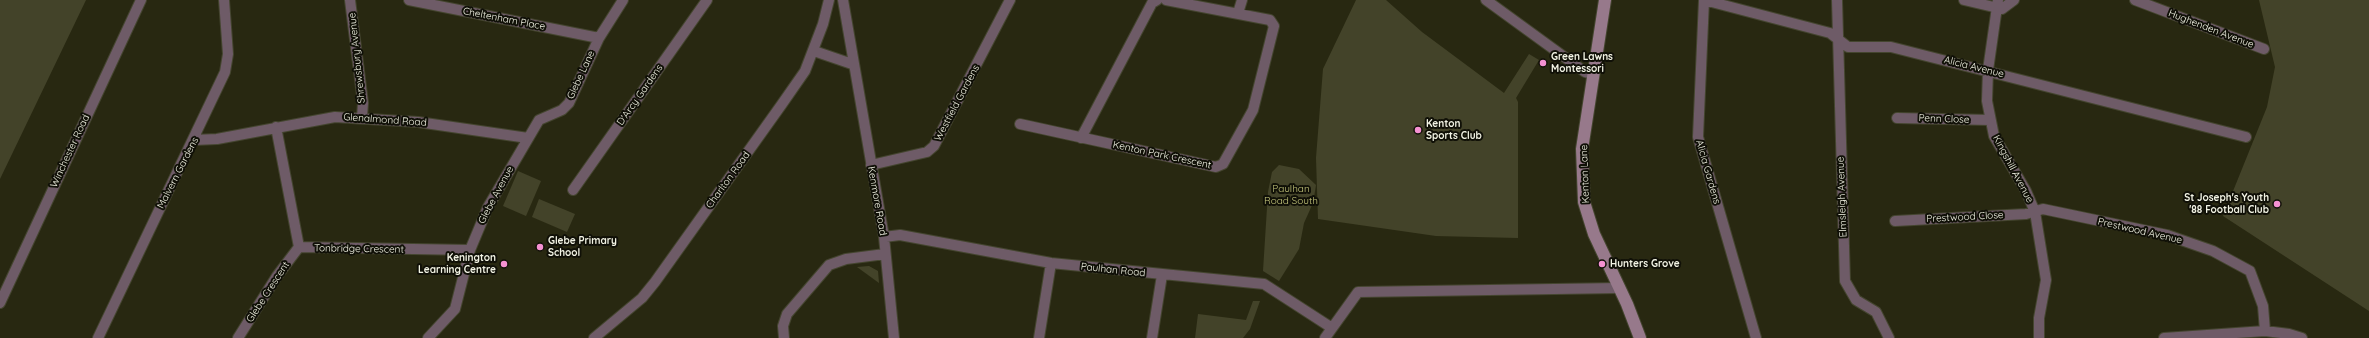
<!DOCTYPE html>
<html>
<head>
<meta charset="utf-8">
<style>
	body { margin:0 }
	canvas { display:block; background:#282811 }
</style>
</head>
<body>
<canvas width="2369" height="338"></canvas>
<script>
const c = document.querySelector('canvas').getContext('2d');
c.lineJoin = 'round';
function fill(path, color) { c.fillStyle = color; c.fill(path, 'evenodd'); }
const poly = rows => new Path2D(rows.map(r => 'M' + r).join(''));
function trace(path, color, width, dash) { c.strokeStyle = color; c.lineWidth = width; c.lineCap = dash ? 'butt' : 'round'; c.setLineDash(dash || []); c.stroke(path); }
function write(font, color, halo, rows, align = 'center') {
  c.font = font + ' Quicksand,sans-serif'; c.lineWidth = 4; c.setLineDash([]); c.textBaseline = 'middle'; c.strokeStyle = halo; c.fillStyle = color; for (const [text, x, y, turn = 0] of rows) {
    c.save(); c.translate(x, y); c.rotate((+turn || 0) * Math.PI / 180); c.textAlign = isNaN(turn) ? turn : align; if (halo) c.strokeText(text, 0, 0); c.fillText(text, 0, 0); c.restore();
  }
}
fill(poly([
	[0,0,86,0,0,179],
	[1356,0,1386,0,1422,32,1504,93,1529,54,1539,60,1516,98,1518,102,1518,238,1436,236,1318,219,1316,158,1323,69],
	[2259,0,2369,0,2369,311,2223,216,2267,107,2275,67],
	[1279,165,1299,169,1316,185,1313,203,1304,223,1299,249,1279,281,1263,271,1268,192,1272,172],
	[518,171,541,181,526,216,503,206],
	[539,199,575,214,567,232,532,217],
	[869,266,878,271,879,283,857,267],
	[1253,301,1260,301,1250,329,1243,338,1195,338,1198,314,1246,320]
]), '#434329');
const street = poly([
	[350,0,363,103,362,117],
	[409,0,599,38],
	[843,0,884,237,894,338],
	[1486,0,1585,72,1594,74],
	[1837,0,1845,281,1856,300,1876,312,1889,338],
	[1964,0,2002,9,2014,0],
	[1998,0,1988,70,1987,101,1994,136,2026,191,2035,212,2046,280,2039,318,2039,338],
	[2135,0,2264,49],
	[1238,13,1242,0],
	[814,51,852,64],
	[1897,118,1990,120],
	[1020,124,1216,167,1223,164,1253,110,1274,26,1270,20,1166,0],
	[276,127,299,247],
	[1081,138,1152,3,1157,0],
	[194,140,217,139,335,117,418,122,528,138],
	[871,165,927,152,934,146,1010,0],
	[573,190,707,0],
	[1895,221,2026,214,2043,209,2167,235,2213,251,2250,271,2263,306,2265,331],
	[884,237,900,235,1051,263,1264,284,1332,328],
	[299,247,470,250],
	[0,303,141,0],
	[98,338,225,72,228,54,224,0],
	[238,338,277,276,299,247],
	[428,338,455,309,470,250,488,207,539,120,562,110,569,103,599,38,623,0],
	[594,338,642,298,655,282,782,104,805,71,823,24,829,0],
	[784,338,783,326,787,314,829,265,846,259,885,254],
	[1039,338,1051,263],
	[1152,338,1162,275],
	[1325,338,1358,292,1620,288],
	[1756,338,1698,137,1704,0,1830,33,1848,47,1891,47,2246,137],
	[2164,338,2265,331,2289,334,2302,338]
]);
const secondary = poly([
	[1605,0,1582,149,1584,202,1594,234,1627,304,1640,338]
]);
trace(street, '#44452f', 12);
trace(secondary, '#44452f', 14);
trace(street, '#6e5b67', 10);
trace(secondary, '#97798b', 12);
for (const [x, y, r, color] of [
	[1543,63,4,"#f591d2"],
	[1418,130,4,"#f591d2"],
	[2277,204,4,"#f591d2"],
	[540,247,4,"#f591d2"],
	[504,264,4,"#f591d2"],
	[1602,264,4,"#f591d2"]
]) { const dot = new Path2D(); dot.arc(x, y, r, 0, 2 * Math.PI); c.fillStyle = color; c.fill(dot); trace(dot, '#101007', 1.5); }
write('10px', '#f3f4e5', '#101007', [
	["Cheltenham Place",504,19,11],
	["Hughenden Avenue",2211,29,21],
	["Shrewsbury Avenue",357,58,-96],
	["Alicia Avenue",1974,67,14],
	["Glebe Lane",581,75,-65],
	["D'Arcy Gardens",640,95,-55],
	["Westfield Gardens",957,103,-62],
	["Penn Close",1944,119,2],
	["Glenalmond Road",385,120,4],
	["Winchester Road",70,151,-65],
	["Kenton Park Crescent",1162,155,12],
	["Kingshill Avenue",2013,169,62],
	["Alicia Gardens",1708,172,74],
	["Malvern Gardens",178,173,-63],
	["Kenton Lane",1585,174,-92],
	["Charlton Road",728,180,-54],
	["Glebe Avenue",496,195,-62],
	["Elmsleigh Avenue",1842,197,-92],
	["Kenmore Road",877,201,80],
	["Prestwood Close",1965,217,-3],
	["Prestwood Avenue",2140,231,13],
	["Tonbridge Crescent",359,249,1],
	["Paulhan Road",1113,270,6],
	["Glebe Crescent",268,292,-57]
]);
write('bold 10px', '#f3f4e5', '#101007', [
	["Green Lawns",1551,57],
	["Montessori",1551,69],
	["Kenton",1426,124],
	["Sports Club",1426,136],
	["St Joseph's Youth",2269,198,"right"],
	["'88 Football Club",2269,210,"right"],
	["Glebe Primary",548,241],
	["School",548,253],
	["Kenington",496,258,"right"],
	["Learning Centre",496,270,"right"],
	["Hunters Grove",1610,264]
], 'left');
write('10px', '#c6c77d', '#101007', [
	["Paulhan",1291,189],
	["Road South",1291,201]
]);
</script>
</body>
</html>
